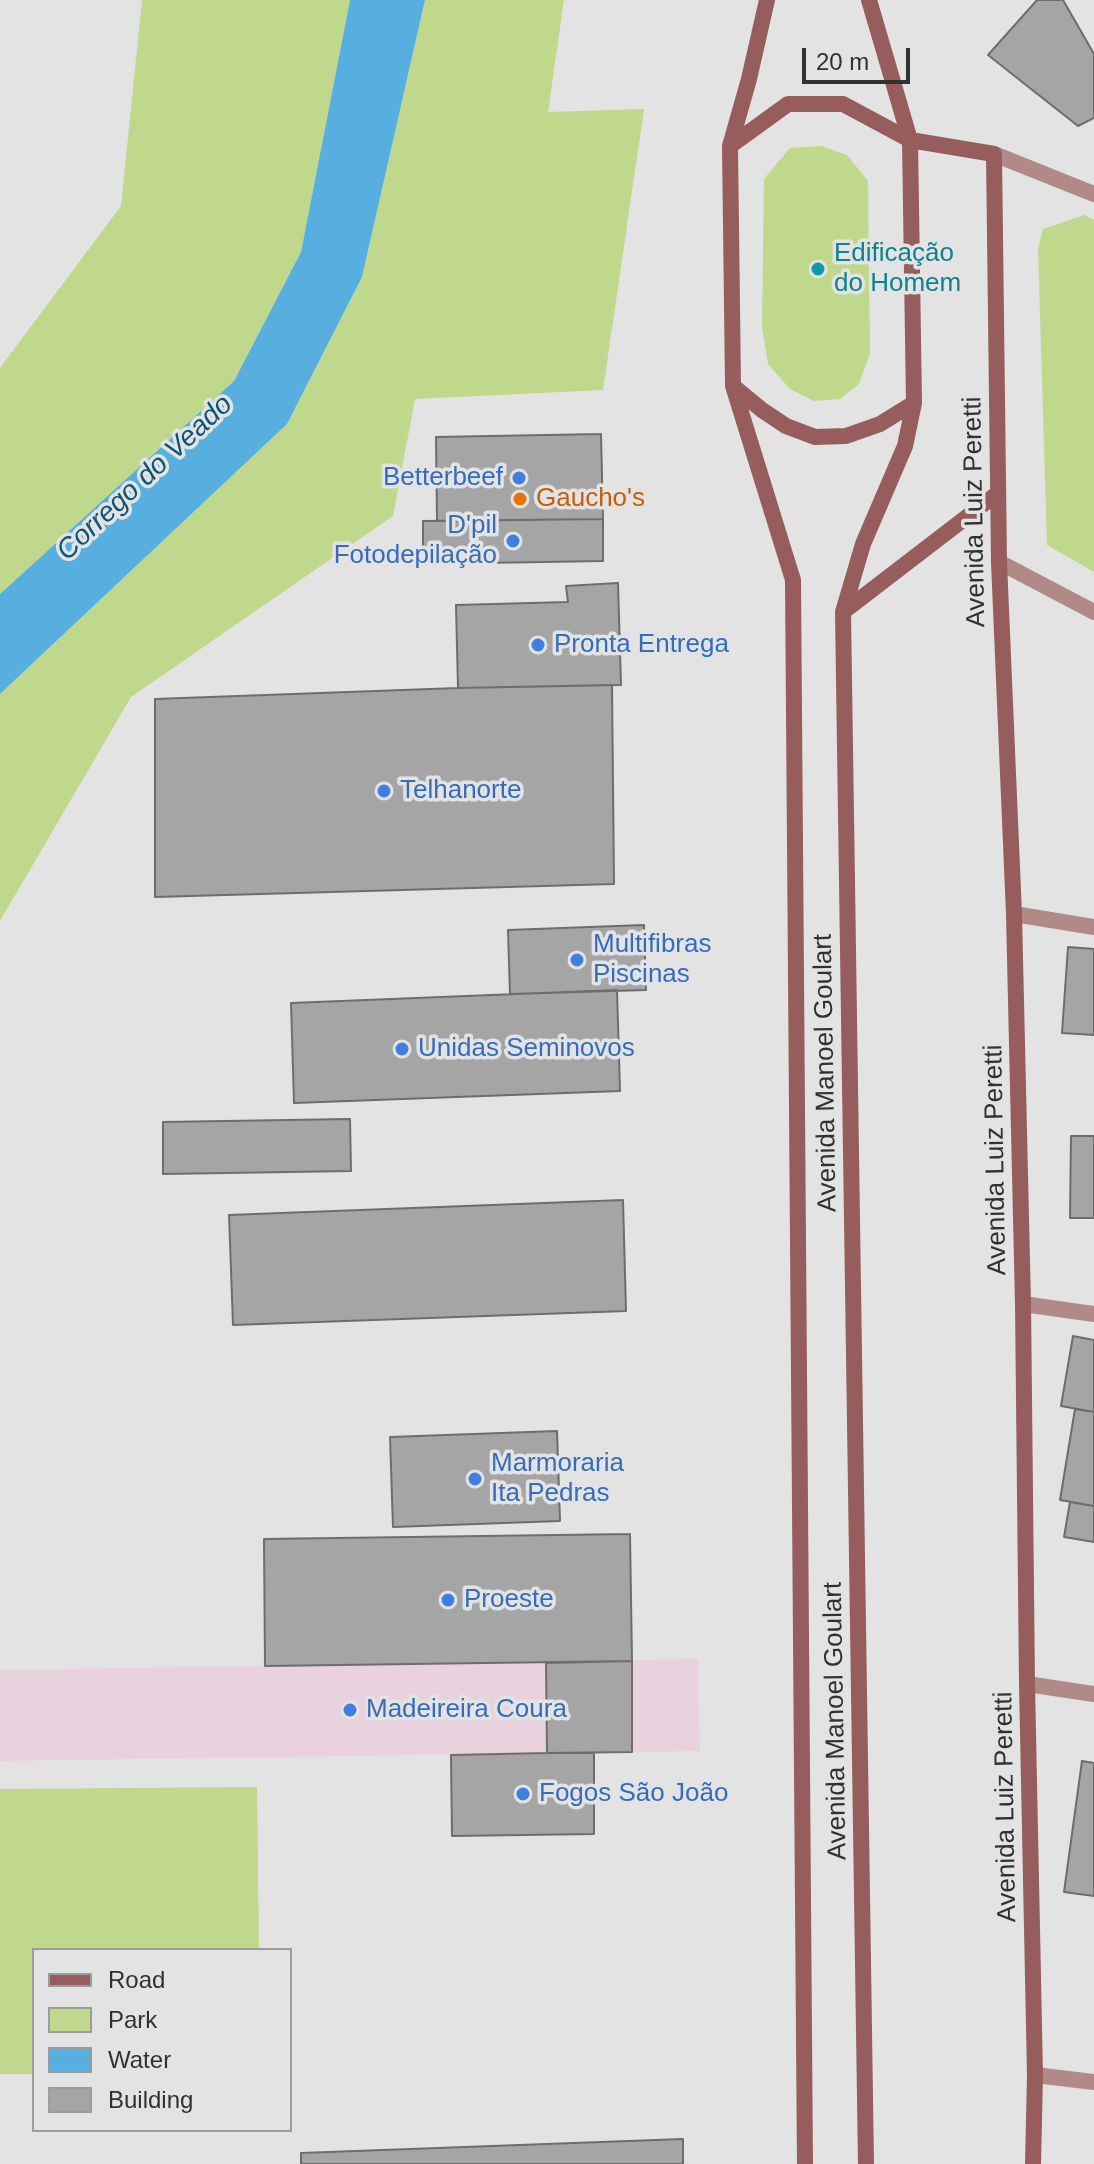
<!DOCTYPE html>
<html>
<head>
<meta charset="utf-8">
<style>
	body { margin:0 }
	#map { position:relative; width:1094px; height:2164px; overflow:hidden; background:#e3e3e4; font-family:Helvetica,sans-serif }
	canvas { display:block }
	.legend { position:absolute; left:32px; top:1948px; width:260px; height:184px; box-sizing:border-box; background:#e3e3e4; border:2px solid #9b9c9c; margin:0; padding:10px 14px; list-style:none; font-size:24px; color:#303131 }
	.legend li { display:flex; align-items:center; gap:16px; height:40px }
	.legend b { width:40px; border:2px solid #9b9c9c }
	.scale { position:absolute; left:802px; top:48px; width:108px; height:36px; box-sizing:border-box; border:4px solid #303131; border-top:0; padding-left:10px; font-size:24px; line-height:28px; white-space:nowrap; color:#303131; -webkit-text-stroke:6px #e3e3e4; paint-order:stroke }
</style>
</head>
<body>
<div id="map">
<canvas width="1094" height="2164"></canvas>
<ul class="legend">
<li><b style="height:10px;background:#965d5c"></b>Road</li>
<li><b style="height:22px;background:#c0d88c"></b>Park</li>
<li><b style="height:22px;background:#56afdf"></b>Water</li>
<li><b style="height:22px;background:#a6a5a5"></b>Building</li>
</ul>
<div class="scale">20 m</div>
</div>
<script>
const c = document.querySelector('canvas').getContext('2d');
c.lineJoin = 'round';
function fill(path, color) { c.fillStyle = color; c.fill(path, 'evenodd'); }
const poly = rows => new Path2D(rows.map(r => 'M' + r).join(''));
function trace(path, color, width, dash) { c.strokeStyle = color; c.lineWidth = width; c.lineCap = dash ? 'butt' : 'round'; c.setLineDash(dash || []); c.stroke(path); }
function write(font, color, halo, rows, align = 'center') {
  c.font = font + ' Helvetica,sans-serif'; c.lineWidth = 7; c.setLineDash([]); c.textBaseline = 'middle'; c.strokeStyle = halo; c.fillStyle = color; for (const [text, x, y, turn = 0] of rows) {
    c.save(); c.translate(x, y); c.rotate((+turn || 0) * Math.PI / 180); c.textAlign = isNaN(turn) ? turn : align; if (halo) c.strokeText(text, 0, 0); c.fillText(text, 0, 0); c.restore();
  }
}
fill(poly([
	[698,1659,700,1751,0,1761,0,1670]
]), '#e9d2dd');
fill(poly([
	[142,0,350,0,301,252,234,381,0,594,0,368,121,206],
	[425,0,564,0,548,112,644,109,603,390,415,399,393,516,131,697,0,921,0,694,287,424,362,277],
	[821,146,847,155,868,181,870,354,859,384,840,399,814,401,790,389,768,364,762,327,764,179,790,148],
	[1084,215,1094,220,1094,572,1047,545,1038,249,1043,229],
	[257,1787,259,1950,34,1950,34,2074,0,2074,0,1789]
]), '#c0d88c');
fill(poly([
	[350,0,425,0,362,277,287,424,0,694,0,594,234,381,301,252]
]), '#56afdf');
const building = poly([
	[1037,0,1063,0,1094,54,1094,118,1078,126,988,55,1037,0],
	[601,434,603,519,437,521,436,437,601,434],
	[603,519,603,561,423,564,423,521,603,519],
	[618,583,621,685,458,688,456,605,568,602,566,586,618,583],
	[612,685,614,884,155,897,155,699,458,688,612,685],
	[644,925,646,990,510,994,508,930,644,925],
	[1068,947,1094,949,1094,1035,1062,1033,1068,947],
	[617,990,620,1091,294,1103,291,1003,617,990],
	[350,1119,351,1171,163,1174,163,1122,350,1119],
	[1071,1136,1094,1136,1094,1218,1070,1218,1071,1136],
	[623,1200,626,1311,233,1325,229,1215,623,1200],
	[1073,1336,1094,1340,1094,1412,1061,1406,1073,1336],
	[1075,1409,1094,1412,1094,1506,1060,1500,1075,1409],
	[557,1431,560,1521,393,1527,390,1437,557,1431],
	[1070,1502,1094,1506,1094,1542,1064,1537,1070,1502],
	[630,1534,632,1661,265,1666,264,1539,630,1534],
	[632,1661,632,1752,547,1753,546,1663,632,1661],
	[547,1753,594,1753,594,1834,452,1836,451,1755,547,1753],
	[1082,1761,1094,1763,1094,1896,1064,1892,1082,1761],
	[683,2139,683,2164,301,2164,301,2153,683,2139]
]);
fill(building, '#a6a5a5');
trace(building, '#6e6d6d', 2);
trace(poly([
	[994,154,1094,194],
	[999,562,1094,612],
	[1014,914,1094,927],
	[1023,1304,1094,1314],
	[1027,1684,1094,1694],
	[1035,2075,1094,2082]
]), '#b18987', 16);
trace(poly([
	[767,0,749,79,730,146,733,386,793,580,805,2164],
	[730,146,788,104,843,104,910,140,994,154,999,562,1014,914,1023,1304,1027,1684,1035,2075,1033,2164],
	[734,387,762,410,786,426,815,437,846,436,880,424,914,403],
	[843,612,998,493],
	[866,2164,843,612,863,544,905,446,914,403,910,140,869,0]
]), '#965d5c', 16);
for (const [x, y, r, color] of [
	[818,269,8,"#0f9aa8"],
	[519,478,8,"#3f7fe0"],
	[520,499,8,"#e8710a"],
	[513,541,8,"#3f7fe0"],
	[538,645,8,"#3f7fe0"],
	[384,791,8,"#3f7fe0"],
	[577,960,8,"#3f7fe0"],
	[402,1049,8,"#3f7fe0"],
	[475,1479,8,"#3f7fe0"],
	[448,1600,8,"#3f7fe0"],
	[350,1710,8,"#3f7fe0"],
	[523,1794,8,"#3f7fe0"]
]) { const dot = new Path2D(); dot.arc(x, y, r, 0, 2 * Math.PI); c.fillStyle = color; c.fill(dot); trace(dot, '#e3e3e4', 3); }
write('26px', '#0d838f', '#e3e3e4', [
	["Edificação",834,254],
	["do Homem",834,284]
], 'left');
write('26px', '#366cbe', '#e3e3e4', [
	["Betterbeef",503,478,"right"],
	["D'pil",497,526,"right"],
	["Fotodepilação",497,556,"right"],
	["Pronta Entrega",554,645],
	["Telhanorte",400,791],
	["Multifibras",593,945],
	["Piscinas",593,975],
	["Unidas Seminovos",418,1049],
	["Marmoraria",491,1464],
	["Ita Pedras",491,1494],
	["Proeste",464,1600],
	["Madeireira Coura",366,1710],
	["Fogos São João",539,1794]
], 'left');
write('26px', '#c56008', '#e3e3e4', [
	["Gaucho's",536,499]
], 'left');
write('26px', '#303131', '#e3e3e4', [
	["Avenida Luiz Peretti",975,512,-91],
	["Avenida Manoel Goulart",826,1073,-91],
	["Avenida Luiz Peretti",996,1160,-91],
	["Avenida Manoel Goulart",836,1721,-91],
	["Avenida Luiz Peretti",1006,1807,-91]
]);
write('italic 28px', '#0d5575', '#e3e3e4', [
	["Corrego do Veado",145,478,-43]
]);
</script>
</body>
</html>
